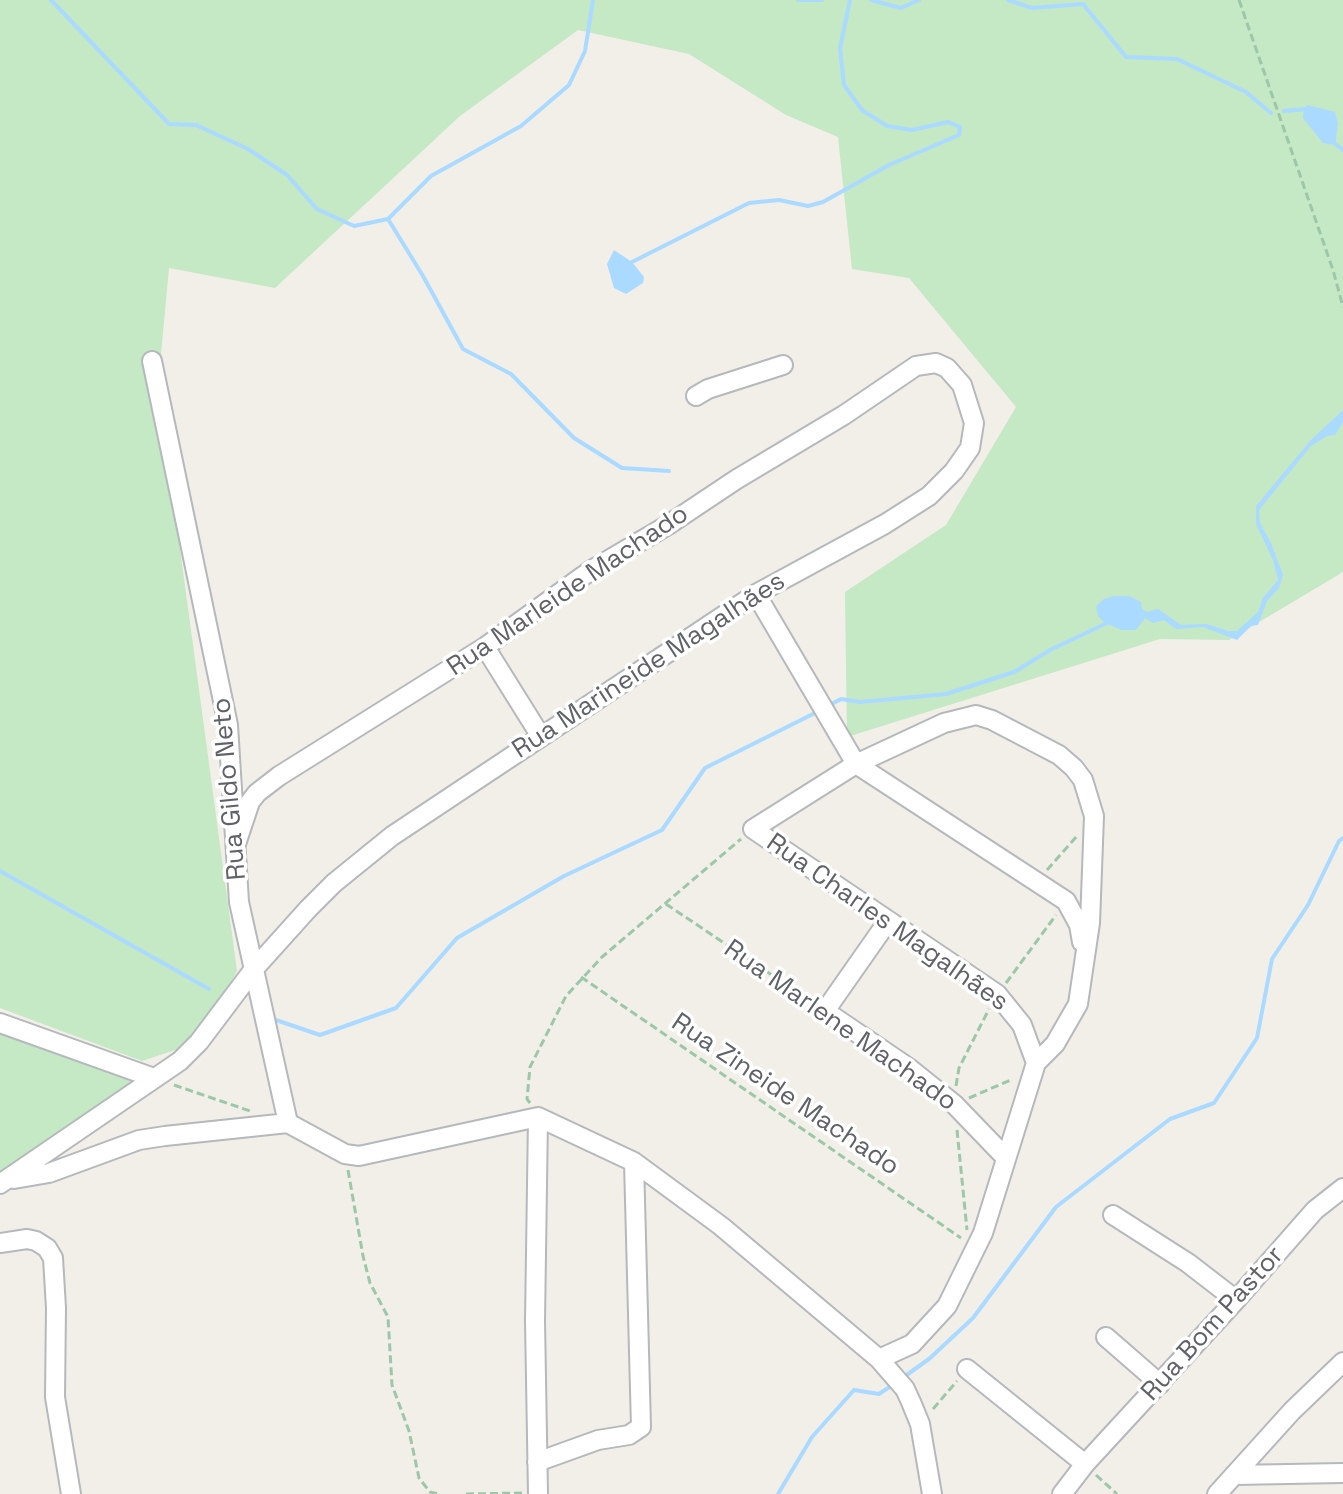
<!DOCTYPE html>
<html>
<head>
<meta charset="utf-8">
<style>
	body { margin:0 }
	canvas { display:block; background:#f1efe8 }
</style>
</head>
<body>
<canvas width="1343" height="1494"></canvas>
<script>
const c = document.querySelector('canvas').getContext('2d');
c.lineJoin = 'round';
function fill(path, color) { c.fillStyle = color; c.fill(path, 'evenodd'); }
const poly = rows => new Path2D(rows.map(r => 'M' + r).join(''));
function trace(path, color, width, dash) { c.strokeStyle = color; c.lineWidth = width; c.lineCap = dash ? 'butt' : 'round'; c.setLineDash(dash || []); c.stroke(path); }
function write(font, color, halo, rows, align = 'center') {
  c.font = font + ' "Space Grotesk",sans-serif'; c.lineWidth = 7; c.setLineDash([]); c.textBaseline = 'middle'; c.strokeStyle = halo; c.fillStyle = color; for (const [text, x, y, turn = 0] of rows) {
    c.save(); c.translate(x, y); c.rotate((+turn || 0) * Math.PI / 180); c.textAlign = isNaN(turn) ? turn : align; if (halo) c.strokeText(text, 0, 0); c.fillText(text, 0, 0); c.restore();
  }
}
fill(poly([
	[0,0,1343,0,1343,572,1229,640,1160,639,847,737,845,592,946,525,1016,407,909,278,852,269,838,137,786,115,689,54,578,30,460,116,275,288,169,268,158,386,237,971,199,1042,142,1061,0,1008],
	[0,1029,135,1080,135,1084,0,1176]
]), '#c5e8c5');
fill(poly([
	[1307,105,1335,112,1338,124,1335,145,1323,143,1303,118,1304,108],
	[614,250,632,262,644,277,643,283,626,294,614,288,607,264],
	[1343,410,1343,422,1335,435,1327,436,1311,446,1259,510,1260,523,1271,543,1283,575,1279,588,1267,601,1258,625,1251,626,1237,640,1203,627,1176,629,1164,620,1153,623,1145,618,1136,630,1122,630,1105,623,1098,616,1096,606,1104,599,1113,596,1129,596,1141,602,1142,609,1147,612,1158,609,1181,625,1207,624,1228,631,1237,631,1258,612,1263,598,1278,580,1273,560,1256,524,1256,506,1310,441]
]), '#aadaff');
trace(poly([
	[51,0,169,124,196,125,248,149,287,175,317,209,354,226,388,219,431,176,521,126,569,85,585,51,593,0],
	[798,0,822,0],
	[871,0,901,8,919,0],
	[1008,0,1032,8,1083,4,1126,57,1177,59,1246,92,1271,113],
	[1284,111,1305,109],
	[1334,143,1343,150],
	[388,219,423,276,463,349,511,374,574,438,622,468,669,471],
	[632,262,749,203,779,200,808,206,823,202,889,165,959,135,960,127,948,122,912,130,887,126,862,110,844,85,840,48,850,0],
	[826,707,841,699,860,702,946,694,1014,672,1052,649,1107,623],
	[0,871,209,989],
	[273,1019,320,1035,396,1008,457,938,564,876,662,830,705,768,819,711],
	[901,1379,929,1359,973,1318,1056,1207,1170,1119,1214,1103,1257,1038,1272,959,1308,905,1339,841,1343,838],
	[778,1494,812,1437,854,1390,879,1394,894,1384]
]), '#aadaff', 4);
const minor = poly([
	[152,361,228,725,239,902,288,1123],
	[696,396,708,389,783,365],
	[756,594,856,764,1066,901,1079,925,1082,942],
	[485,647,540,735],
	[888,921,825,1011,909,1068,954,1104,1006,1158],
	[0,1023,154,1078],
	[14,1179,49,1173,139,1140,165,1136,288,1123,345,1154,359,1156,538,1117,634,1162,721,1226,879,1359,905,1389,911,1402,920,1424,932,1494],
	[0,1184,180,1061,199,1042,254,969,308,909,334,883,392,836,756,594,885,524,929,496,954,471,970,448,974,423,962,385,947,368,936,363,916,366,844,415,737,479,668,525,590,571,485,647,279,776,257,793,250,802,236,844],
	[1113,1215,1188,1263,1236,1300],
	[0,1243,27,1239,36,1241,47,1248,53,1258,56,1308,55,1397,71,1494],
	[1106,1337,1160,1384],
	[879,1359,912,1344,947,1306,983,1233,1036,1063,1055,1044,1078,1004,1090,923,1094,816,1083,780,1074,768,1059,755,992,720,976,715,944,723,856,764,753,829,997,994,1022,1025,1036,1063],
	[967,1369,1085,1464],
	[537,1462,598,1440,629,1435,641,1427,634,1162],
	[1234,1475,1343,1473],
	[538,1494,535,1321,538,1117],
	[1062,1494,1085,1464,1236,1300,1315,1210,1343,1188],
	[1217,1494,1292,1411,1343,1362]
]);
trace(minor, '#b5b8bc', 22);
trace(poly([
	[1239,0,1333,270,1343,307],
	[1047,870,1077,836],
	[666,904,812,1002],
	[581,977,961,1238],
	[1006,983,1056,915],
	[174,1085,250,1111],
	[956,1086,959,1068,989,1009],
	[969,1098,1013,1079],
	[530,1103,527,1099,530,1067,566,996,602,957,741,839],
	[957,1130,967,1230],
	[348,1170,363,1256,370,1283,388,1317,392,1385,409,1431,419,1478,430,1492,438,1494],
	[933,1409,957,1381],
	[1096,1475,1117,1494],
	[466,1494,522,1493]
]), '#9cc7a9', 3, [8, 4]);
trace(minor, '#fff', 18);
write('26px', '#5f6368', '#fff', [
	["Rua Marleide Machado",568,591,-34],
	["Rua Marineide Magalhães",649,666,-33],
	["Rua Gildo Neto",230,789,-95],
	["Rua Charles Magalhães",887,923,35],
	["Rua Marlene Machado",840,1026,35],
	["Rua Zineide Machado",785,1095,34],
	["Rua Bom Pastor",1213,1324,-48]
]);
</script>
</body>
</html>
